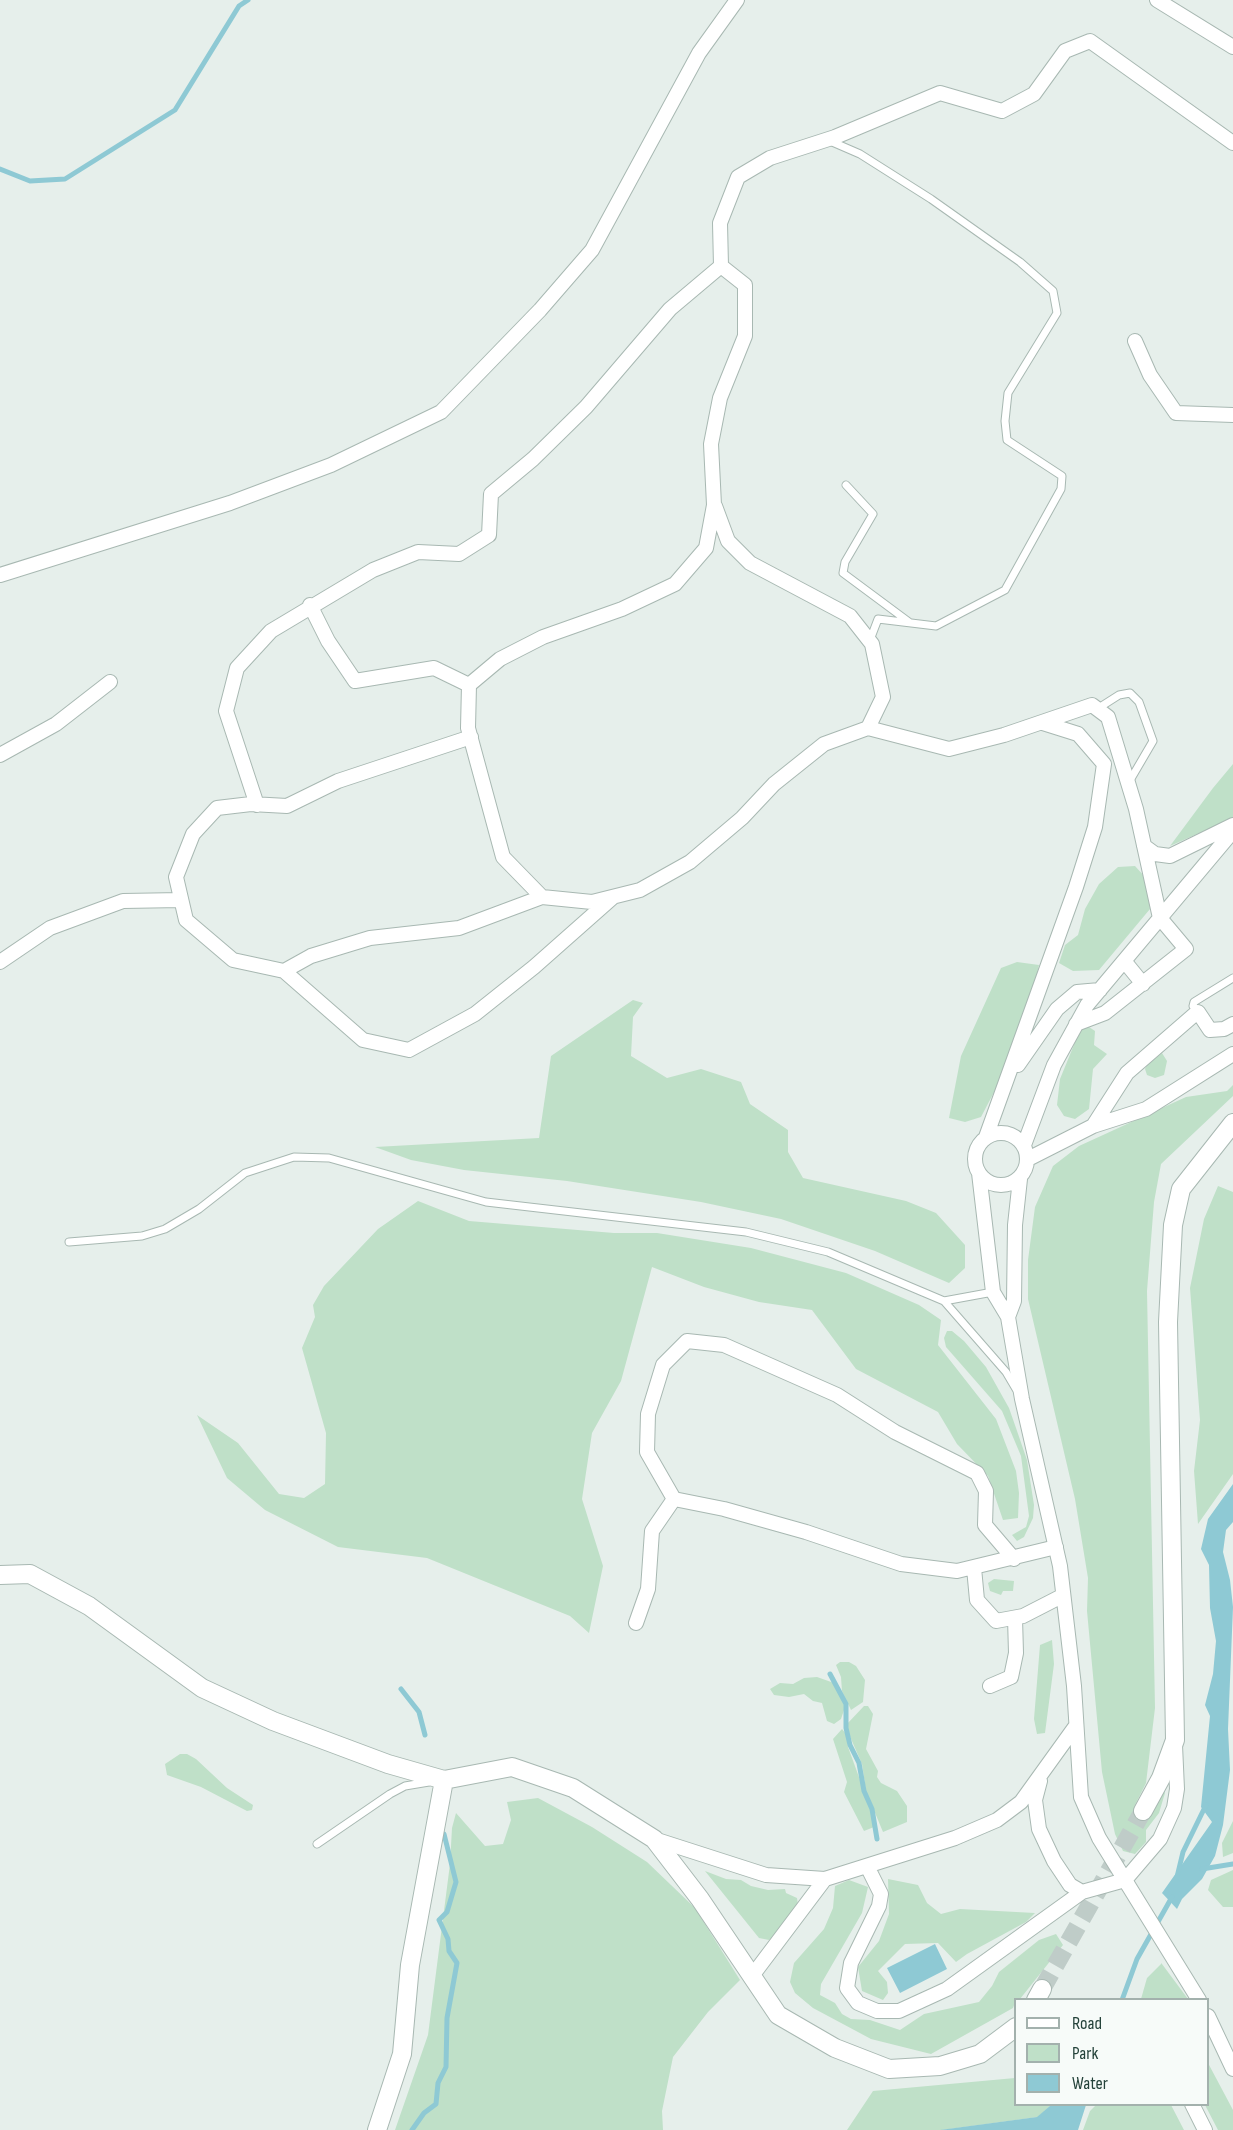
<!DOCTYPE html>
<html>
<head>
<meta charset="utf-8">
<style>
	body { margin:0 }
	#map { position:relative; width:1233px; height:2130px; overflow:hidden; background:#e6efeb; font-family:"Sofia Sans Condensed",sans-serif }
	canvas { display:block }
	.legend { position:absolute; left:1014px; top:1998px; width:195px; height:108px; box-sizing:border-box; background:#f7fbf9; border:2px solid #a3b1ad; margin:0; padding:8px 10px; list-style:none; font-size:18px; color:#24423a }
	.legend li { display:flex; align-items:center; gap:12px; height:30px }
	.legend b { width:30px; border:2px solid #a3b1ad }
</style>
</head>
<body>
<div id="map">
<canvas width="1233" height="2130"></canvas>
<ul class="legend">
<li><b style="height:8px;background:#fff"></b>Road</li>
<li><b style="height:16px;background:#bfe0c8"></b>Park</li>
<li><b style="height:16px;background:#8ec9d4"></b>Water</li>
</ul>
</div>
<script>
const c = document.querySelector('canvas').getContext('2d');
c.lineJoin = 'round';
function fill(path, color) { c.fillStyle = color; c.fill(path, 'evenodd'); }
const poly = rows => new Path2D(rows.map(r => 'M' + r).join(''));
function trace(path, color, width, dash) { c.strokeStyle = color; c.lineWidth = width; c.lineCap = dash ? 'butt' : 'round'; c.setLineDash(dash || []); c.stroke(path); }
fill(poly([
	[1233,764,1233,818,1170,846,1213,788],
	[1135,866,1145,877,1150,909,1099,970,1073,971,1059,963,1065,945,1078,935,1085,909,1099,884,1118,867],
	[1017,962,1039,965,1032,995,1019,1025,1014,1054,981,1117,965,1122,949,1118,961,1056,1001,968],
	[633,1000,643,1003,633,1017,631,1056,667,1078,701,1069,741,1082,750,1104,788,1130,788,1152,803,1178,906,1201,936,1213,965,1245,965,1268,949,1283,875,1251,781,1219,701,1202,567,1181,464,1170,411,1160,375,1147,539,1138,551,1056],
	[1089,1027,1095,1031,1094,1045,1107,1054,1093,1069,1089,1109,1075,1119,1064,1116,1057,1105,1060,1079,1078,1035,1083,1028],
	[1162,1053,1167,1061,1164,1075,1155,1078,1147,1075,1145,1069,1147,1065],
	[1233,1085,1233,1096,1161,1164,1154,1202,1147,1291,1155,1708,1146,1783,1134,1807,1146,1813,1162,1787,1165,1793,1159,1813,1146,1830,1146,1842,1135,1854,1123,1851,1115,1834,1102,1772,1087,1611,1088,1578,1075,1499,1028,1299,1028,1260,1035,1207,1053,1166,1079,1146,1186,1097,1227,1091],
	[1218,1186,1233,1192,1233,1474,1198,1524,1194,1471,1200,1420,1190,1288,1204,1219],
	[418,1201,469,1221,614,1233,657,1233,751,1248,846,1273,919,1305,941,1320,938,1345,996,1419,1016,1471,1019,1493,1018,1518,1003,1520,988,1476,957,1444,938,1412,856,1369,812,1310,759,1302,704,1287,652,1267,621,1381,592,1433,582,1499,603,1566,589,1633,570,1616,427,1558,338,1547,265,1510,227,1478,197,1415,238,1443,279,1494,304,1498,325,1484,326,1433,302,1348,315,1317,313,1305,324,1286,378,1229],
	[947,1331,952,1331,964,1341,986,1367,1009,1408,1016,1428,1027,1460,1034,1505,1033,1518,1024,1537,1017,1541,1012,1535,1026,1527,1029,1516,1021,1456,1002,1411,946,1347,944,1338],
	[994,1579,1014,1581,1013,1591,1003,1591,1001,1595,990,1591,988,1583],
	[1052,1640,1054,1664,1045,1733,1037,1734,1034,1719,1040,1645],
	[840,1662,849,1662,856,1666,865,1680,863,1702,851,1710,842,1691,841,1677,836,1665],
	[817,1677,834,1683,842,1697,845,1707,841,1719,834,1724,827,1721,822,1703,813,1701,804,1694,789,1697,774,1695,770,1689,780,1683,793,1684,804,1678],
	[864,1706,868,1706,873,1714,866,1749,878,1771,877,1777,881,1783,897,1791,907,1806,907,1822,883,1832,866,1791,862,1764,848,1732,847,1724],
	[842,1729,847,1735,848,1747,875,1821,874,1827,864,1831,844,1792,847,1782,833,1739],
	[180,1754,187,1754,196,1759,227,1788,253,1805,252,1810,247,1811,201,1787,167,1775,165,1764],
	[538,1798,592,1827,647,1862,695,1908,740,1980,708,2012,673,2057,662,2111,663,2130,395,2130,428,2035,450,1864,452,1828,456,1813,485,1846,503,1844,511,1820,507,1802],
	[1233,1821,1233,1853,1223,1857,1222,1843],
	[1233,1870,1233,1907,1223,1907,1208,1890,1211,1880],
	[705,1871,726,1879,741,1880,751,1886,768,1890,785,1889,786,1893,797,1898,798,1905,783,1929,769,1940,759,1938],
	[888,1879,918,1885,927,1903,941,1914,960,1909,1035,1913,1026,1922,967,1954,956,1962,938,1943,905,1944,878,1971,887,1982,888,1993,883,2000,862,1991,858,1967,879,1941,889,1914],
	[849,1880,868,1887,862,1913,821,1984,820,1995,835,2003,842,2014,851,2019,870,2020,900,2030,924,2014,979,2002,992,1986,999,1972,1039,1940,1056,1934,1063,1945,1020,1999,1016,2000,1013,2008,931,2054,871,2039,813,2008,795,1993,790,1982,794,1963,824,1929,833,1908,835,1886],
	[1162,1963,1162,1964,1188,1999,1141,1999,1147,1978],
	[1208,2063,1233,2110,1233,2130,1218,2130,1205,2105,1208,2104],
	[1015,2078,1016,2104,1051,2105,1038,2117,942,2130,847,2130,873,2091],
	[1097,2104,1171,2105,1184,2130,1083,2130,1090,2111]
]), '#bfe0c8');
fill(poly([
	[1233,1484,1233,1522,1226,1530,1223,1552,1230,1580,1233,1607,1228,1729,1230,1770,1223,1825,1215,1856,1202,1879,1182,1899,1177,1909,1162,1893,1212,1822,1201,1807,1210,1716,1205,1705,1213,1674,1216,1641,1210,1608,1209,1565,1201,1549,1208,1519],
	[935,1944,947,1969,900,1993,887,1968],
	[1051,2105,1086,2105,1078,2130,940,2130,1037,2117]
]), '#8ec9d4');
trace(poly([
	[0,169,30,181,65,179,175,110,239,6,248,0],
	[830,1674,846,1704,846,1728,850,1745,859,1763,864,1791,872,1809,877,1839],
	[401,1689,419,1712,425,1735],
	[1202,1869,1233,1864],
	[1177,1877,1183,1852,1206,1805],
	[1122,2000,1137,1959,1172,1897],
	[412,2130,424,2113,436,2104,438,2083,446,2067,447,2018,457,1963,449,1951,448,1939,439,1920,447,1912,456,1882,444,1834]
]), '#8ec9d4', 5);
trace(poly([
	[1042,1989,1143,1811]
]), '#bfccc8', 18, [18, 9]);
const service = poly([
	[830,141,860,154,931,199,1020,262,1053,291,1057,313,1008,393,1005,421,1007,440,1062,476,1061,489,1005,590,936,626,878,619,870,640],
	[846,485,873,514,845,562,843,573,909,622],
	[1097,709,1119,695,1130,693,1139,702,1153,741,1129,782],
	[1198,1012,1193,1006,1194,1002,1233,978],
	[69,1242,142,1236,165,1229,199,1209,245,1173,294,1157,329,1158,486,1202,746,1232,828,1252,944,1301,993,1292],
	[944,1301,1006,1372,1016,1389],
	[317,1844,390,1794,405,1786,429,1782]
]);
const minor = poly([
	[1157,0,1233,47],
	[1135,341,1150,375,1176,413,1233,415],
	[715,506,728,541,750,563,850,616,872,644,883,697,868,728],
	[0,575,230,503,331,465,441,412,540,310,592,250,699,53,737,0],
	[310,605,328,641,355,681,434,668,469,685],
	[471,737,338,781,287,806,251,804,217,808,193,834,176,877,186,920,233,960,284,971,363,1040,409,1050,475,1014,534,967,612,898],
	[0,755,56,724,110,682],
	[257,805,226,711,237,668,271,631,373,570,418,552,459,554,489,535,491,494,533,459,586,407,670,309,721,266],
	[1144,846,1155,854,1170,856,1233,825],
	[0,962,50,928,123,901,181,900],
	[1125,962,1143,984],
	[284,971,311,956,370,938,459,928,542,897],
	[1076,1024,1105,1013,1186,949,1160,918,1136,809,1108,717,1092,705,1004,735,949,749,868,728,824,744,774,784,742,818,690,862,640,890,592,902,542,897,503,857,468,728,469,685,500,659,543,637,622,609,675,584,706,548,714,505,711,444,720,398,745,336,745,285,721,266,720,223,738,177,770,158,835,137,940,93,1002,111,1034,94,1065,51,1090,41,1233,143],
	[1018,1065,1057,1009,1077,992,1100,990],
	[1093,1126,1127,1073,1195,1014,1198,1012,1210,1030,1224,1029,1233,1024],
	'975 1159a26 26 0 1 1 52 0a26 26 0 1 1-52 0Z',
	[986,1137,1076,887,1095,827,1104,764,1078,734,1043,723],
	[1024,1145,1054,1065,1087,1005,1233,831],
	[1028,1159,1093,1126,1146,1109,1233,1054],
	[979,1173,993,1292,1008,1317,1022,1399,1060,1566,1074,1686,1081,1797,1099,1838,1199,2000],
	[1008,1317,1014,1301,1015,1225,1020,1179],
	[674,1499,647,1452,648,1414,663,1365,687,1341,724,1345,837,1395,895,1432,977,1473,986,1491,985,1525,1014,1559],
	[974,1568,977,1600,996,1621,1023,1616,1062,1596],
	[636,1623,648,1589,652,1531,674,1499,724,1509,806,1532,901,1564,957,1571,1056,1547],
	[990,1686,1011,1677,1016,1653,1015,1618],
	[1040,1781,1035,1800,1039,1829,1054,1861,1070,1885,1082,1892],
	[654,1839,766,1875,825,1879,955,1838,997,1820,1021,1802,1075,1727],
	[867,1866,881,1894,879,1906,851,1963,847,1988,858,2003,877,2011,899,2011,947,1989,1082,1892,1125,1880,1160,1839,1174,1808,1177,1789,1175,1745],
	[752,1976,825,1879],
	[1208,2016,1233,2069],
	[1192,2104,1205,2130]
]);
const tertiary = poly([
	[0,1575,30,1574,89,1606,202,1688,273,1721,388,1764,444,1780,512,1767,573,1788,654,1839,700,1899,778,2015,835,2048,889,2069,940,2066,980,2054,1016,2027],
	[1143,1811,1161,1778,1175,1740,1168,1322,1173,1225,1181,1189,1233,1123],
	[1036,2000,1042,1989],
	[377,2130,402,2054,410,1965,444,1780]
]);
trace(service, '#a8b8b2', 9);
trace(minor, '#a8b8b2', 16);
trace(tertiary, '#a8b8b2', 20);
trace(service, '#fff', 7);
trace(minor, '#fff', 14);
trace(tertiary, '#fff', 18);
</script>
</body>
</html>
